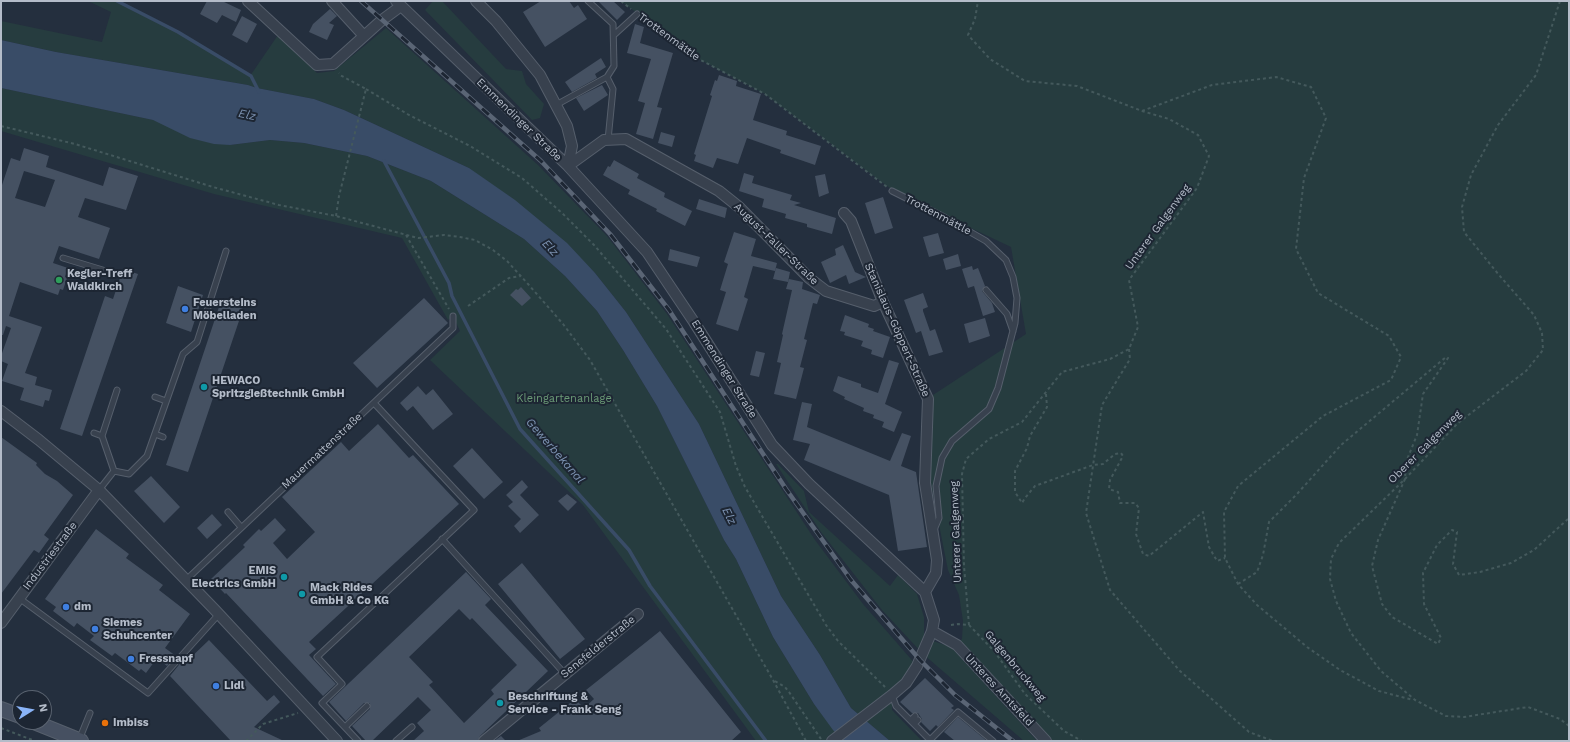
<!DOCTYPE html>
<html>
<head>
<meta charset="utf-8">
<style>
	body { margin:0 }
	#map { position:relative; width:1570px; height:742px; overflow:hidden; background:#242f3e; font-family:"Work Sans",sans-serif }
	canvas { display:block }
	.frame { position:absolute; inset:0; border:2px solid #b4bcc9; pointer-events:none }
	.north { position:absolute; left:12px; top:690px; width:40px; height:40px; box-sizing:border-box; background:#1d2633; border:1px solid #59626f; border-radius:50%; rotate:79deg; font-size:11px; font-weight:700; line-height:16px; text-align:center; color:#b4bcc9 }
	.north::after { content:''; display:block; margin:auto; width:14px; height:18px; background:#8ab4f8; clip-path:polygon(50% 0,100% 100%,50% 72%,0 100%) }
</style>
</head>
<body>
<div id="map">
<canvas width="1570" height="742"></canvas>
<div class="frame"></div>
<div class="north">N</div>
</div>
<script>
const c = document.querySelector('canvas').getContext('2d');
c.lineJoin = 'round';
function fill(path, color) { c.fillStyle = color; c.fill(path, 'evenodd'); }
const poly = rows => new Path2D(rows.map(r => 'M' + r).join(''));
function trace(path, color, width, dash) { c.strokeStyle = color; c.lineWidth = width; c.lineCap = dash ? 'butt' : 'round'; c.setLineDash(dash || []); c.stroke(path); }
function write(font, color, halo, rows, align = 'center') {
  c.font = font + ' "Work Sans",sans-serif'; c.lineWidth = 4; c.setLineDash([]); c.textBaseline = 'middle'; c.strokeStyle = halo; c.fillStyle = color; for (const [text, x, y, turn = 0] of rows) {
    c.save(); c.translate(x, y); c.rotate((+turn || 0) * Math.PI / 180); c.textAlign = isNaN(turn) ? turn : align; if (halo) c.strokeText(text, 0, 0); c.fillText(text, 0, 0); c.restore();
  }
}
fill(poly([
	[88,1,117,1,178,32,250,76,278,35,317,73,334,71,386,28,538,165,607,236,667,314,815,540,863,604,917,666,892,695,892,710,922,741,890,741,851,708,820,655,781,596,699,424,626,312,595,273,469,168,344,110,314,99,257,88,248,85,56,52,1,40,1,21,102,42,111,12],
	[433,1,442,1,506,69,522,71,526,84,544,104,540,118,532,120,425,10],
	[621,1,1569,1,1569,741,1046,741,957,645,962,639,963,621,959,595,948,570,929,474,933,395,1026,334,1011,247,895,192,765,94,695,57],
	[1,88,153,120,230,145,270,140,304,143,367,156,431,181,524,239,565,276,597,311,623,350,657,406,724,540,736,559,773,637,814,704,843,741,756,741,583,505,430,360,460,331,453,316,448,320,402,238,214,194,1,131],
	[776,464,778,464,804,491,809,512,890,586,898,575,917,594,924,617,924,638,951,647,1037,741,1024,741,923,654,882,610,821,532]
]), '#263c3f');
fill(poly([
	[1,40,56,52,248,85,257,88,314,99,344,110,469,168,515,200,567,243,595,273,626,312,699,424,781,596,820,655,851,708,890,741,843,741,833,730,814,704,773,637,736,559,724,540,657,406,623,350,597,311,565,276,524,239,431,181,367,156,304,143,270,140,230,145,214,144,190,138,153,120,1,88]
]), '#394c67');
trace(poly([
	[117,1,178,32,251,76,259,92],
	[384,161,449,283,452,296,520,429,629,550,650,586,766,741]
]), '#394c67', 3.5);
fill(poly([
	[207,1,222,1,241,10,236,22,222,15,217,23,200,14],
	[541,1,569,1,574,8,578,5,587,19,545,47,523,12],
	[598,1,613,1,625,12,617,20],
	[330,9,337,16,329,23,334,25,327,40,309,32,313,24],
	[242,16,257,24,247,43,232,35],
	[635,24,644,27,640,43,673,53,657,107,662,108,653,139,636,134,645,103,638,101,651,59,627,53],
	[601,58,606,67,595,74,597,78,572,92,565,82],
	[719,75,737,81,736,86,761,94,753,120,787,131,786,135,821,146,815,165,780,153,781,150,747,138,738,164,717,158,713,168,694,161,696,155,694,154,712,96,710,95,715,80,717,81],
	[602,85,608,95,584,111,576,98],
	[661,132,675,136,672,147,658,143],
	[24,148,49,156,46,167,103,186,109,167,138,176,126,210,85,198,78,217,110,228,99,259,59,246,53,263,68,268,65,277,67,278,63,290,60,289,58,295,20,282,9,316,42,327,25,373,37,377,35,385,52,390,49,401,45,400,43,407,20,400,24,388,2,381,8,364,1,361,1,356,11,328,6,326,3,335,1,335,1,188,11,158,20,161],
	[24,171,55,180,45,207,15,198],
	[614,160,639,174,637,178,665,193,664,197,692,211,685,226,656,211,657,209,628,194,630,190,603,175,608,166,610,167],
	[744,173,754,176,752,183,792,195,790,200,801,203,794,205,836,218,832,234,807,227,807,224,785,218,786,214,762,207,764,199,739,191],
	[825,174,829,193,819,197,815,176],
	[883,197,893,228,875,234,865,203],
	[699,199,727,208,725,218,696,209],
	[734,232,756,239,751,256,777,263,775,271,753,266,744,297,748,299,738,331,716,324,726,292,720,290,728,264,724,262],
	[938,233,944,253,929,257,923,237],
	[843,245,855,272,866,277,849,284,846,275,830,283,821,262,836,255,835,249],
	[670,249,700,257,697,267,668,260],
	[958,254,961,266,946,270,943,259],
	[972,266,973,270,978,268,985,286,982,291,992,303,995,312,983,316,974,286,968,288,962,269],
	[776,268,790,272,788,282,773,279],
	[123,269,138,274,82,436,60,429,105,296,113,299],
	[789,279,803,282,802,289,820,295,817,304,813,303,804,339,807,340,800,367,804,368,796,399,774,394,781,363,777,362,783,335,782,334,792,290,786,289],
	[178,286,203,295,191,332,166,323],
	[521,287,531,298,522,306,510,295,516,289,518,290],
	[923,293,928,307,923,309,923,311,930,331,935,329,943,352,929,356,921,331,916,333,904,300],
	[424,298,448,323,377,388,353,363],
	[221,301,243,309,188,472,166,465],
	[845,315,869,324,868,327,874,329,873,331,890,337,883,358,871,354,872,350,861,346,863,341,844,335,845,332,840,331],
	[985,318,990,336,969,343,964,324],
	[756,351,765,353,759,377,750,375],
	[889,360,899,363,885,404,902,412,894,432,882,427,884,422,873,418,874,415,863,411,864,408,844,399,845,397,833,391,838,376,861,384,861,387,878,393],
	[418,386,426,395,433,389,453,414,433,430,413,406,407,411,400,403],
	[802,402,812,404,807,427,890,461,902,433,911,436,901,466,916,472,927,547,898,551,889,495,804,460,810,444,793,440],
	[378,424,409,458,413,455,459,504,309,642,316,649,309,655,336,684,323,696,226,593,225,594,211,579,245,547,243,545,259,529,261,531,275,518,286,530,273,543,287,559,315,532,282,497,341,442,349,451],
	[1,437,37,463,36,465,45,474,57,481,73,495,44,535,49,539,39,553,34,550,1,594],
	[472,448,503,482,484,499,453,466],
	[151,476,180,507,164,523,134,491],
	[522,480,528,487,520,495,539,515,520,533,514,526,521,519,508,506,513,502,506,495],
	[567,494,577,502,568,511,558,501],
	[212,514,222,525,207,539,197,528],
	[96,529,129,554,126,558,163,585,159,590,190,614,165,648,176,656,167,666,157,658,146,673,141,669,139,671,115,653,112,656,90,640,94,636,77,623,74,627,53,611,56,607,45,599],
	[522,563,585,639,560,659,498,584],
	[466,572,491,599,485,605,548,671,480,736,478,741,413,741,424,731,417,723,431,710,418,697,372,741,366,741,352,726,370,709,370,703,364,703,346,721,329,702],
	[459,609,470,620,472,618,517,665,491,690,494,694,464,723,429,685,433,682,409,657],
	[660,631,741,732,731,741,517,741,541,731,539,728,575,699,584,708,594,699,586,690],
	[209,640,267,701,274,695,280,702,254,727,284,741,231,741,170,676,182,661,185,663],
	[925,678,954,706,951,708,954,710,938,727,936,725,930,731,921,722,922,719,918,713,912,713,900,702],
	[958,717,987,741,955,741,944,732],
	[501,736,506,741,494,741]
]), '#455162');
const lane = poly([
	[614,35,637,14],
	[607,77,613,89,608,140],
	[556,105,607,77,614,66,613,24,588,1],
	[892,191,944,217,986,241,1006,260,1013,277,1017,298,1015,323,998,388,989,409,952,441,942,458,936,486,939,518,934,530],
	[63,258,106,271],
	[986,290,1007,314,1013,331],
	[155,397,166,401],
	[94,433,102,436],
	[155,434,163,437],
	[114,471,129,474,147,456,183,354,197,342,226,251],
	[99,490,114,471,102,436,117,390],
	[228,512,241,527],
	[442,539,565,674],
	[186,580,453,328,453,316],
	[19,598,148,693,219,614],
	[892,695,896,706,930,740,958,712,993,741],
	[911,720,915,716],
	[914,724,918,720],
	[345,727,367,706],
	[79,740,90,713],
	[358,741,322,703,342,684,317,657,474,510,374,403],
	[396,741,412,727]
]);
const street = poly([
	[248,1,317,65,333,64,382,20,401,6],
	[332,1,364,36],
	[396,1,568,166,647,252,694,322,772,445,809,484,925,592,934,620,932,631,917,666,906,683,892,695,832,741],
	[476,1,496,21,540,75,567,126,572,146,568,166],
	[568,166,604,140,626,139,719,191,739,207,809,278,826,291,874,306,883,302],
	[844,213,851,221,883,302,928,399,925,483,937,560,936,573,925,592],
	[1,411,39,440,99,490,215,610,337,741],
	[1,623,99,490],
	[932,631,957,645,1046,741],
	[484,741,638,614]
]);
const secondary = poly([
	[1,709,20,716],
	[34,722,81,741]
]);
trace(lane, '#565f6c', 7);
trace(street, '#565f6c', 12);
trace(secondary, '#565f6c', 16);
trace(poly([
	[621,1,631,9],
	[1560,1,1536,75,1498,125,1471,175,1462,207,1464,232,1499,275,1534,315,1542,333,1543,350,1526,371,1458,423,1405,479,1339,543,1331,559,1330,579,1336,601,1351,633,1381,671,1415,700,1446,716,1464,717,1528,707,1560,719,1569,726],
	[643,18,695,57,765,94,887,187],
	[366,89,409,115,470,146,522,178,562,213,594,245,666,329,720,412,736,466,745,487,826,625,838,641,885,687],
	[1142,111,1212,85,1276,77,1311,87,1326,118,1304,178,1296,249,1318,293,1389,336,1401,357,1391,380,1323,416,1238,486,1224,512,1225,558,1238,584,1257,605,1307,647,1340,670,1379,691,1413,700],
	[1,126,75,144,213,187,279,205,336,216,418,238,444,235,460,237,475,240,493,250,507,261,528,284,563,324,590,360,773,680,806,741],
	[336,216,339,196,366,89,340,75,339,73],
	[406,235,449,309],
	[468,306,509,278,520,276],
	[1129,349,1130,359,1102,405,1086,513,1110,590,1179,670,1249,732,1273,741],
	[1046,394,1047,407,1030,436,1027,448,1015,471,1015,492,1022,503,1025,498,1035,486,1093,465,1103,464,1115,454,1121,453,1123,456,1110,480,1109,489,1118,492,1120,503,1135,503,1139,508,1136,534,1143,554,1149,556,1203,512,1209,547,1217,561,1225,558],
	[1238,584,1257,572,1263,555,1269,522,1297,494,1341,445,1446,357,1448,358,1423,394,1417,435,1406,462,1405,479,1378,540,1372,566,1382,604,1392,617,1438,644,1441,638,1424,604,1423,573,1437,545,1452,530,1457,532,1453,564,1459,575,1480,572,1511,563,1534,550,1569,518],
	[951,625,958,624,969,625,994,651,1025,694,1064,731,1082,741],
	[969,625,964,566,962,474,966,459,989,439,1022,422,1062,372,1110,359,1129,349,1138,327,1129,280,1197,188,1209,156,1198,135,1169,119,1142,111,1077,86,1025,81,990,59,968,35,975,19,978,1],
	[775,681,785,687,789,692,821,739],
	[1,728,35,741],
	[246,741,263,724,298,713]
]), '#44595c', 2, [3, 3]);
trace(lane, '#38414e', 5);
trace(street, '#38414e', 10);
trace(secondary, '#465061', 14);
const rail = poly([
	[361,1,541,161,610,234,669,310,786,489,851,580,920,660,955,695,1013,741]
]);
trace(rail, '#5a6575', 4.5);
trace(rail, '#1d2633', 3, [9]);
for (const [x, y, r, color] of [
	[59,280,4,"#2e9e5b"],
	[185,309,4,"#3f7fe0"],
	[204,387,4,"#0f9aa8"],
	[284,577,4,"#0f9aa8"],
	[302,594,4,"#0f9aa8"],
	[66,607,4,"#3f7fe0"],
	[95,629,4,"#3f7fe0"],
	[131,659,4,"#3f7fe0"],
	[216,686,4,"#3f7fe0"],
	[500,703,4,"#0f9aa8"],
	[105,723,4,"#e8710a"]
]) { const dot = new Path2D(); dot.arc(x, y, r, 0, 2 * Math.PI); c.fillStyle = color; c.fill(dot); trace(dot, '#1d2633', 1.5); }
write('11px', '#b4bcc9', '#1d2633', [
	["Trottenmättle",669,37,36],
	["Emmendinger Straße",519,120,44],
	["Trottenmättle",938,215,28],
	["Unterer Galgenweg",1158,227,-54],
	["August-Faller-Straße",776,244,44],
	["Stanislaus-Göppert-Straße",897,330,66],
	["Emmendinger Straße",724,369,58],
	["Oberer Galgenweg",1425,447,-45],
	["Mauermattenstraße",322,451,-43],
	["Unterer Galgenweg",956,532,-92],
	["Industriestraße",50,556,-53],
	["Senefelderstraße",598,647,-39],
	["Galgenbruckweg",1015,666,50],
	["Unteres Amtsfeld",999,690,47]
]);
write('bold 11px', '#b4bcc9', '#1d2633', [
	["Kegler-Treff",67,274],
	["Waldkirch",67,287],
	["Feuersteins",193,303],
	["Möbelladen",193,316],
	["HEWACO",212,381],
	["Spritzgießtechnik GmbH",212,394],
	["EMIS",276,571,"right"],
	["Electrics GmbH",276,584,"right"],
	["Mack Rides",310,588],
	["GmbH & Co KG",310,601],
	["dm",74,607],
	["Siemes",103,623],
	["Schuhcenter",103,636],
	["Fressnapf",139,659],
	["Lidl",224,686],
	["Beschriftung &",508,697],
	["Service - Frank Seng",508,710],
	["Imbiss",113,723]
], 'left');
write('11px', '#6b9a76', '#1d2633', [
	["Kleingartenanlage",564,399]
]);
write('italic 12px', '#7c92b1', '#1d2633', [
	["Elz",247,115,12],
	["Elz",550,248,47],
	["Gewerbekanal",555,451,49],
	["Elz",729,516,64]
]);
</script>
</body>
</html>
